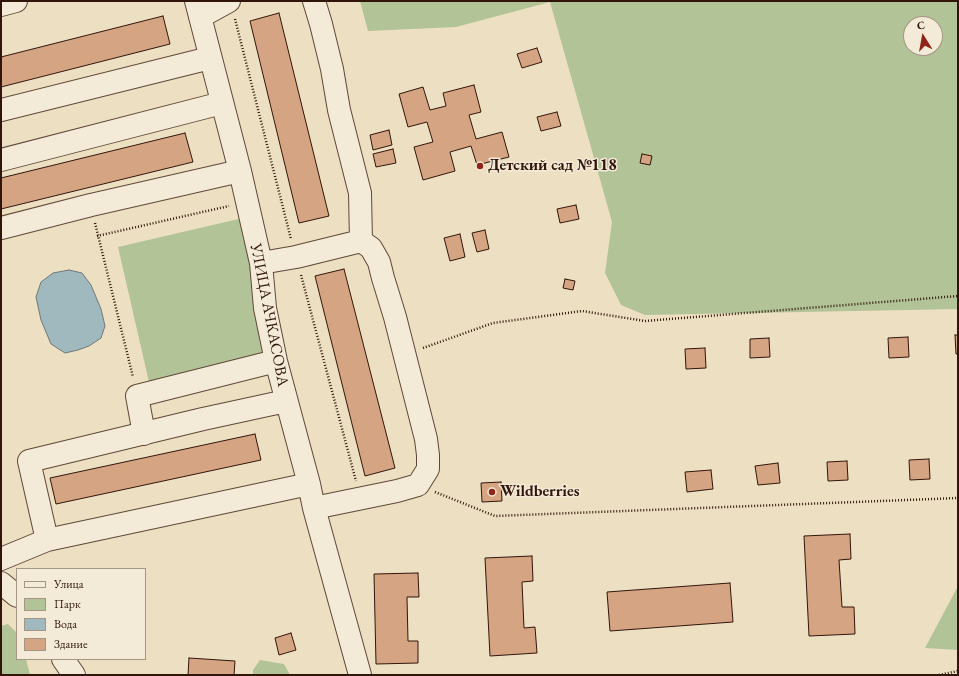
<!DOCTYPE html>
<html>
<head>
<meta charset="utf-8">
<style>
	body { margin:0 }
	#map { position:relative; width:959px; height:676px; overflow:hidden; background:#eddfc2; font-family:"EB Garamond",serif }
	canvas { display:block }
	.frame { position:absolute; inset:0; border:2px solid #31150a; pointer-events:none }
	.legend { position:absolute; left:16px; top:568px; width:130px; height:92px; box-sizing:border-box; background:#f3ead7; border:1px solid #a59585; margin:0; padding:5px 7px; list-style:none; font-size:12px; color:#31150a }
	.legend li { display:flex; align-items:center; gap:8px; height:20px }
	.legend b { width:20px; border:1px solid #a59585 }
	.north { position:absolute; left:903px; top:16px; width:40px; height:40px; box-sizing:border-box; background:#f3ead7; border:1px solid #a59585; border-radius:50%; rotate:349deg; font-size:11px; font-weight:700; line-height:16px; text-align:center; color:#31150a }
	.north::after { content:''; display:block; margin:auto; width:14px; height:18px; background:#8f2418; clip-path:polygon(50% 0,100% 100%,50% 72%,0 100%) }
</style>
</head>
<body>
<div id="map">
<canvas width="959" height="676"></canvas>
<div class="frame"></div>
<ul class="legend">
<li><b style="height:5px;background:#f3ead7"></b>Улица</li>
<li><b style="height:11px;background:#b2c398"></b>Парк</li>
<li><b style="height:11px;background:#9fb9bf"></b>Вода</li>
<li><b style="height:11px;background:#d5a483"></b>Здание</li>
</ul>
<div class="north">С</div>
</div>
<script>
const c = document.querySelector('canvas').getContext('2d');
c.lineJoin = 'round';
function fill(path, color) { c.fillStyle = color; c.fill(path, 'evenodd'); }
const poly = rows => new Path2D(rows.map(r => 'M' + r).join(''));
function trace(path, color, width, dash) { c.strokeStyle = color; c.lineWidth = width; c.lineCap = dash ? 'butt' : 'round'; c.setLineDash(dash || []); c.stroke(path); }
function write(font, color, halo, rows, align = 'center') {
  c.font = font + ' "EB Garamond",serif'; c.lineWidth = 3; c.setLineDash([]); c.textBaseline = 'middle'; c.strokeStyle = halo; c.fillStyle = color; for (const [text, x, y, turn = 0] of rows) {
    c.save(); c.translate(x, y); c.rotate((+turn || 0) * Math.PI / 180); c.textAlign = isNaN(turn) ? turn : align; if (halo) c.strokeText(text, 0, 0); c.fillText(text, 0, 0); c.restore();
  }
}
fill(poly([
	[360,1,958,1,958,309,645,315,621,305,605,273,612,222,550,2,456,27,368,31],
	[911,24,935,24,935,48,911,48],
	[247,217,278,353,149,382,118,247],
	[958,586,958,650,925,648],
	[8,624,17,633,17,659,26,659,30,675,1,675,1,626],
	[260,660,284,664,290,675,253,675,253,670]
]), '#b2c398');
const water = poly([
	[69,270,82,273,91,285,101,309,105,326,101,338,89,346,78,350,65,353,51,344,41,320,36,297,41,282,53,273,69,270]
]);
fill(water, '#9fb9bf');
trace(water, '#737777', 1);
const building = poly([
	[279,13,329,216,299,223,250,21,279,13],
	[163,16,170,44,1,87,1,57,163,16],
	[537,48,542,62,522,68,517,54,537,48],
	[474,85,481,112,469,115,476,139,502,132,509,157,477,165,471,146,450,152,455,171,423,180,414,147,433,142,427,122,408,127,399,94,423,87,430,110,446,106,443,93,474,85],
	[557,112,561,126,541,131,537,117,557,112],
	[389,130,392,145,373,150,370,135,389,130],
	[185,133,193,162,1,209,1,178,185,133],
	[393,149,396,163,376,167,373,154,393,149],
	[642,154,652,156,650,165,640,163,642,154],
	[576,205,579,219,560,223,557,209,576,205],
	[485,230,489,249,477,252,472,233,485,230],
	[460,234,465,257,450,261,444,238,460,234],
	[344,269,395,468,365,476,315,276,344,269],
	[565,279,575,281,573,290,563,288,565,279],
	[955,335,958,335,958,354,956,354,955,335],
	[908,337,909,357,889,358,888,338,908,337],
	[769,338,770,357,750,358,750,339,769,338],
	[705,348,706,368,686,369,685,349,705,348],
	[255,434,261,460,56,504,50,478,255,434],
	[929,459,930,479,910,480,909,460,929,459],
	[847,461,848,480,828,481,827,462,847,461],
	[778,463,780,483,758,485,755,466,778,463],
	[711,470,713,489,687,492,685,472,711,470],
	[501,482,502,501,482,502,481,483,501,482],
	[850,534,851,559,839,560,842,607,854,607,855,634,809,636,804,536,850,534],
	[532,556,533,581,522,582,524,628,535,627,537,653,490,656,485,558,532,556],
	[418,573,419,597,407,597,408,641,418,641,418,663,376,664,374,574,418,573],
	[730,583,733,622,610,631,607,592,730,583],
	[291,633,296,650,279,655,275,638,291,633],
	[189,658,235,661,234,675,188,675,189,658]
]);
fill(building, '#d5a483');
trace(building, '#31150a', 1);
const minor = poly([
	[196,1,240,171,261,263,265,308,276,361,309,484,314,508,360,675],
	[1,5,16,1],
	[200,17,229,1],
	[1,110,210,58],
	[1,160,222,103],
	[1,228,91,205,240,171],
	[261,263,296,257,361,241],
	[144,434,137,396,276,361],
	[314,508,397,491,418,485,428,469,428,455,426,439,395,317,383,278,379,262,371,248,361,241,360,193,339,110,332,69,321,24,314,1],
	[47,540,29,461,203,419,286,401],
	[1,559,47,540,309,484],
	[1,583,17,596],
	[63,659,74,675]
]);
trace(minor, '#604838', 24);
trace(poly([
	[235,19,291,239],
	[95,223,133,377],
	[97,236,229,206],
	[301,275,356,481],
	[423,348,493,323,582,311,645,321,958,296],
	[435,492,495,516,958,498],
	[939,675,958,671]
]), '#31150a', 2.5, [1, 2]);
trace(minor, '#f3ead7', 22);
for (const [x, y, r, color] of [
	[480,166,4,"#8f2418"],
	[492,492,4,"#8f2418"]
]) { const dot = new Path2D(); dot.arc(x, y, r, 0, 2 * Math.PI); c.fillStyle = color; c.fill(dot); trace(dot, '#f3ead7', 1.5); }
write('bold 16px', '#31150a', '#f3ead7', [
	["Детский сад №118",488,166],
	["Wildberries",500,492]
], 'left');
write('16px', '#31150a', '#f3ead7', [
	["УЛИЦА АЧКАСОВА",269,315,79]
]);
</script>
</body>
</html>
